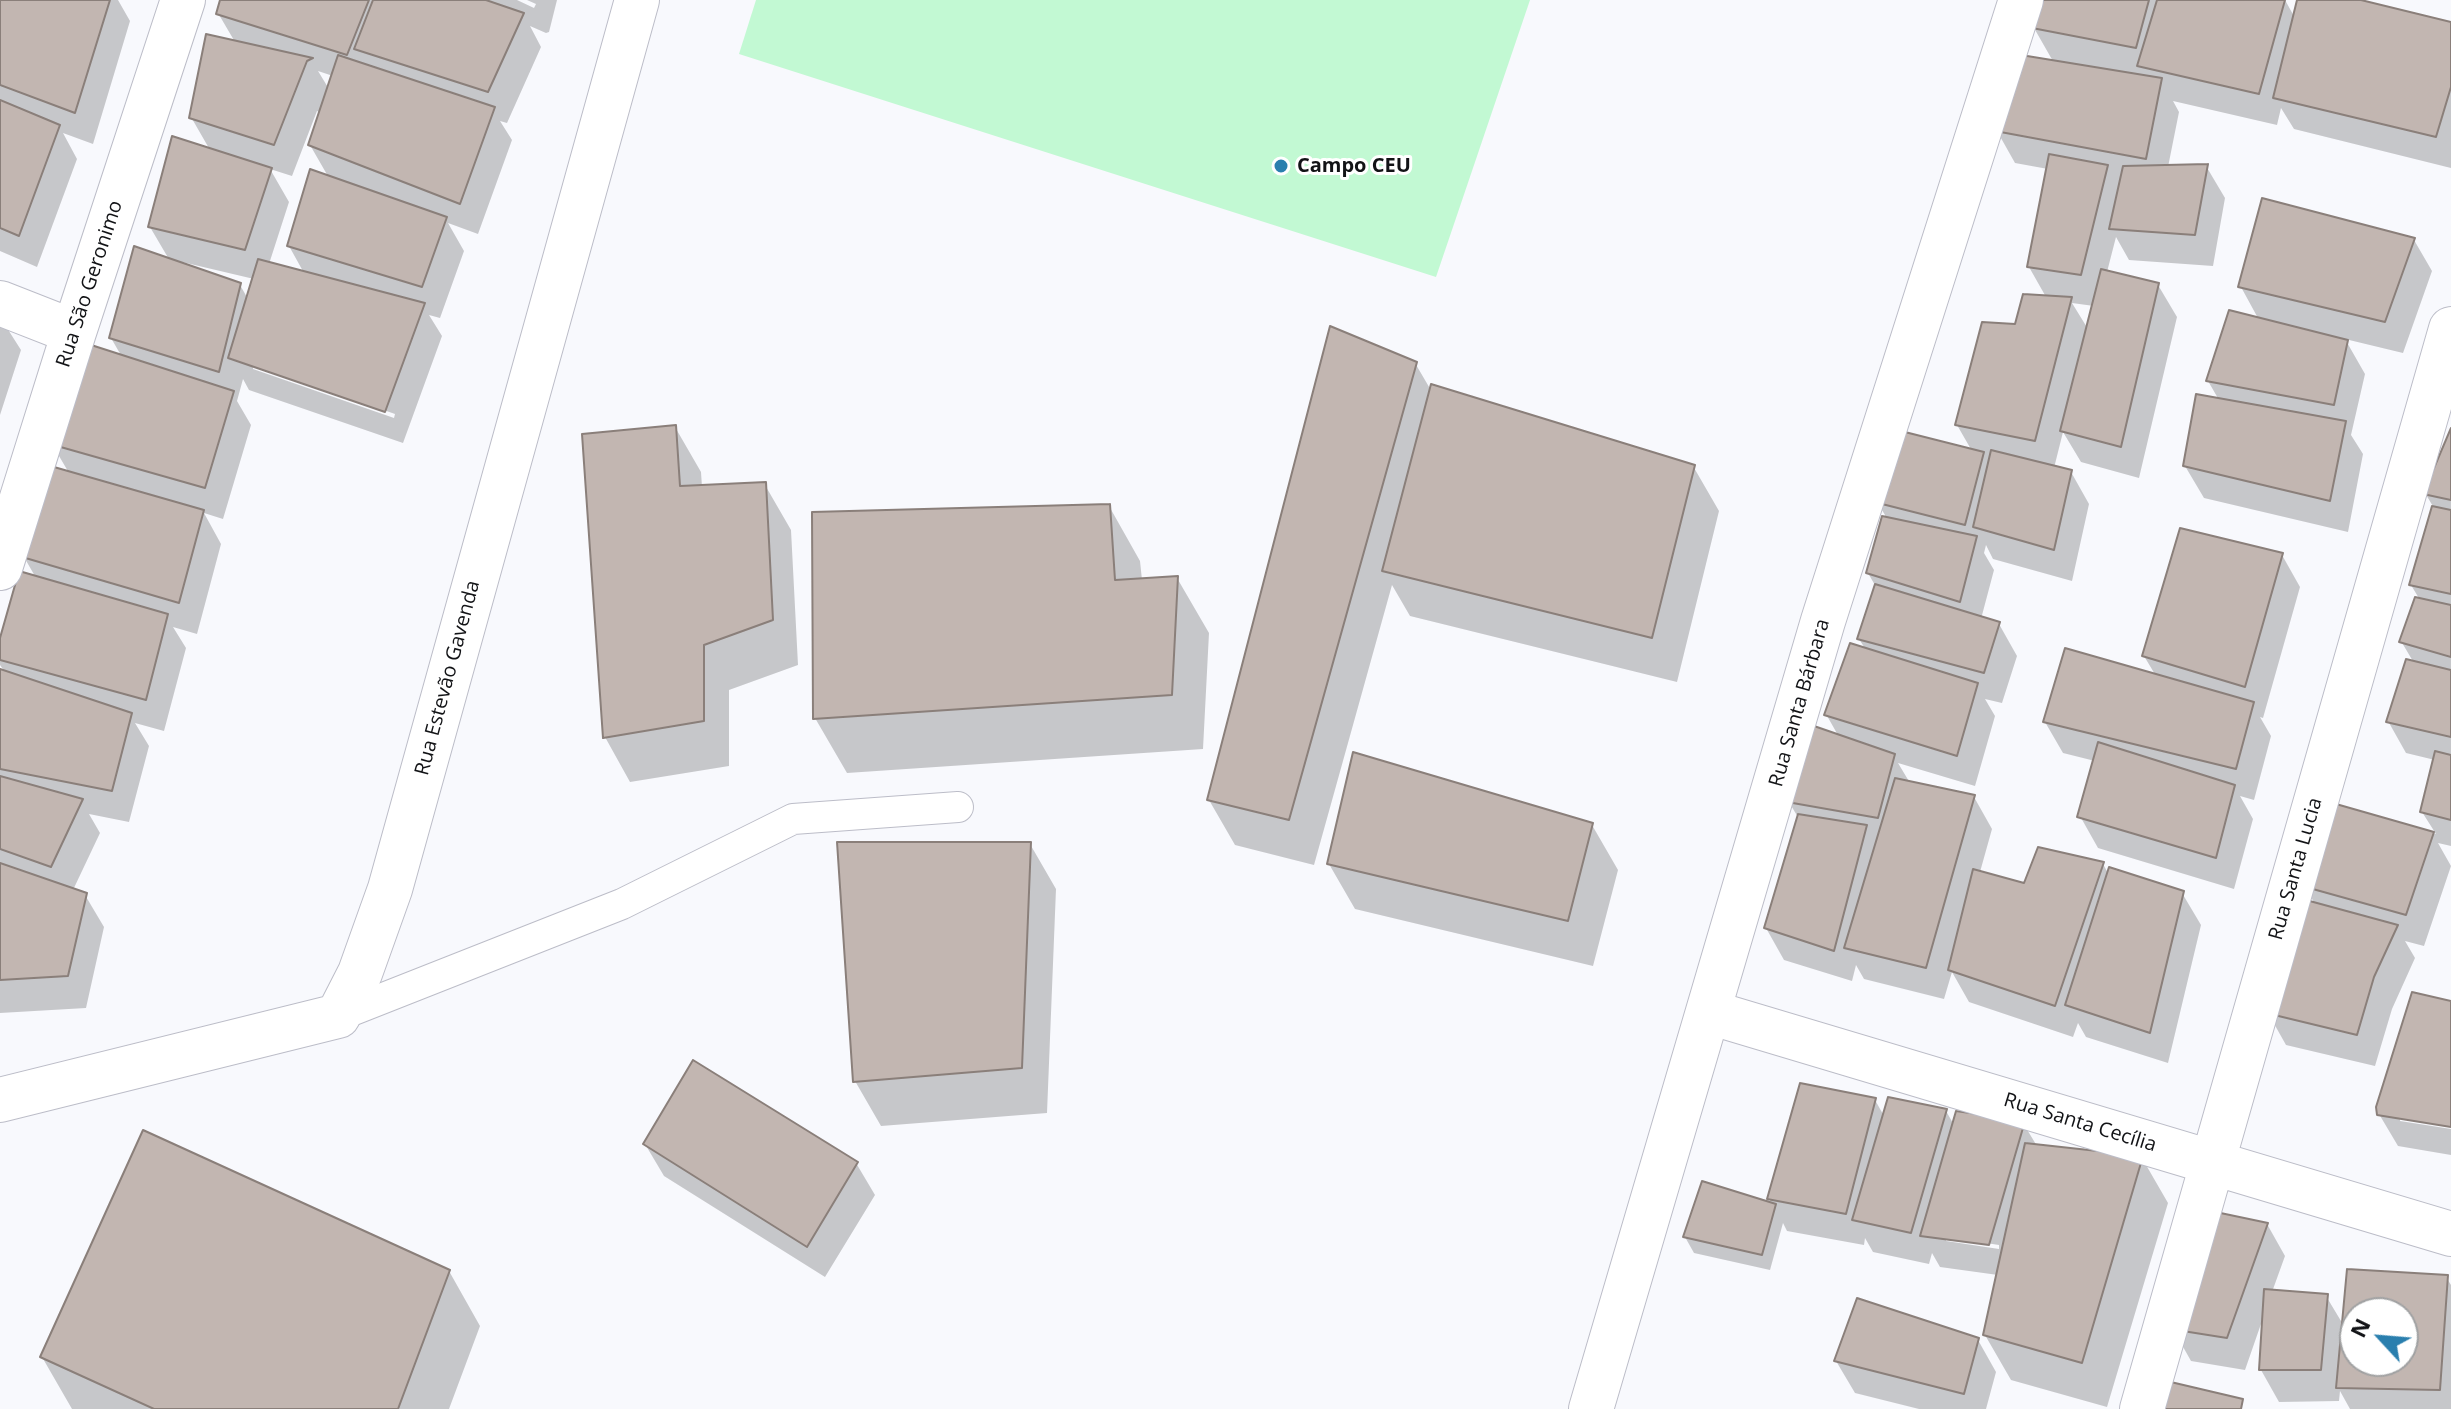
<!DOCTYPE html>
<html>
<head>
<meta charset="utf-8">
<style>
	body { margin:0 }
	#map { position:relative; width:2451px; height:1409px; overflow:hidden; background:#f8f9fd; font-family:"Open Sans",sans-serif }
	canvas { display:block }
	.north { position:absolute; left:2339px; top:1297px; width:80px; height:80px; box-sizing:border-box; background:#fff; border:2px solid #a0a1a2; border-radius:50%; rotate:296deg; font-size:22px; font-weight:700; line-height:32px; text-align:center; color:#121316 }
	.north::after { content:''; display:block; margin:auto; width:28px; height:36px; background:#2a7fae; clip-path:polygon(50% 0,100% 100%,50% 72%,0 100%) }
</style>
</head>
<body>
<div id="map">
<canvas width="2451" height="1409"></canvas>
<div class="north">N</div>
</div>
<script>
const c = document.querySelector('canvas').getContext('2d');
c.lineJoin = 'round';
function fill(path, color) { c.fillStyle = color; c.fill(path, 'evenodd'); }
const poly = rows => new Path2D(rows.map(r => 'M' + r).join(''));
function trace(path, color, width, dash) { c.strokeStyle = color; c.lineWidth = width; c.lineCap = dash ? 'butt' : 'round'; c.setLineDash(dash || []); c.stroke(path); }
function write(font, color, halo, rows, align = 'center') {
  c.font = font + ' "Open Sans",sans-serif'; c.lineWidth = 6; c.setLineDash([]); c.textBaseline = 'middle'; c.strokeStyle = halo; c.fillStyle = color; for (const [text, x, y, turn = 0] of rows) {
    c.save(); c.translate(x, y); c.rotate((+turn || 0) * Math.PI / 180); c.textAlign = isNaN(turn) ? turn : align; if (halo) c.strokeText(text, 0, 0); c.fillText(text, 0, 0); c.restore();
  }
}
fill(poly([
	[756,0,1530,0,1436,277,739,54]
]), '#c2f9d3');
fill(poly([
	[0,0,118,0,130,21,93,144,63,133,77,159,37,267,0,251],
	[222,0,517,0,534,8,536,4,527,0,557,0,549,32,546,33,530,26,541,47,507,123,500,121,512,140,478,234,448,223,464,251,440,318,429,315,442,336,403,443,249,390,243,379,237,401,251,425,223,519,204,513,221,544,197,634,173,627,186,648,164,731,135,723,149,746,129,822,89,814,100,833,73,890,85,895,104,927,86,1008,0,1013,0,671,5,672,0,665,0,646,36,578,24,557,69,473,52,444,122,357,111,338,170,261,150,227,210,150,191,117,235,42,218,13],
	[318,71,333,76,329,89],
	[317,111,321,113,310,145,329,178,289,246,304,273,269,264,289,202,270,169,292,176],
	[182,262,254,279,248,299,240,285,181,265],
	[253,364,395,414,394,418,253,369],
	[2042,0,2285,0,2295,18,2299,0,2353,0,2451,24,2451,168,2294,129,2281,108,2277,125,2173,101,2179,112,2168,167,2206,166,2225,198,2213,266,2129,260,2116,237,2107,272,2158,285,2177,317,2139,478,2081,462,2063,432,2054,468,2071,472,2089,504,2072,581,1993,559,1986,545,1984,553,1994,570,1981,619,1999,624,2017,656,2002,703,1985,699,1995,716,1975,786,1898,763,1910,783,1974,797,1992,829,1980,872,2026,885,2103,864,2109,875,2182,893,2201,925,2168,1063,2086,1037,2078,1023,2073,1037,1969,1002,1952,972,1944,999,1864,979,1856,965,1852,981,1784,960,1766,928,1799,819,1789,802,1839,737,1826,714,1866,650,1859,639,1876,587,1868,573,1885,515,1877,502,1972,451,1957,425,2017,326,2046,297,2029,267,2048,169,2015,163,1997,131,2054,63,2034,28],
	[2072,303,2094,306,2088,329],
	[2414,240,2432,271,2403,353,2345,339,2365,374,2351,435,2363,454,2348,532,2204,498,2185,466,2219,400,2208,381,2259,320,2241,287],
	[0,317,21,350,0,415],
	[1415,363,1432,392,1693,466,1719,511,1677,682,1410,616,1392,585,1314,865,1235,845,1209,800],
	[675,427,701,472,702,487,765,485,791,530,798,665,729,690,729,766,630,782,605,737],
	[2451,433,2451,846,2438,843,2451,866,2424,946,2405,941,2415,958,2392,1009,2375,1066,2286,1045,2268,1013,2315,904,2304,885,2330,805,2436,834,2422,812,2435,760,2406,753,2388,721,2414,663,2401,641,2420,600,2411,585,2434,508,2425,493],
	[1109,506,1140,561,1142,580,1177,578,1209,633,1203,749,847,773,815,718],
	[2282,555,2300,587,2263,718,2260,717,2271,736,2254,800,2240,796,2253,819,2234,889,2098,848,2080,816,2095,761,2063,753,2045,722,2156,676,2144,656],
	[1592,825,1618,870,1593,966,1355,909,1329,864],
	[1030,844,1056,889,1047,1113,881,1126,855,1081],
	[2451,1003,2451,1125,2400,1117,2400,1121,2451,1129,2451,1155,2398,1146,2379,1114],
	[1875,1100,1884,1116,1946,1111,1954,1125,2023,1123,2037,1146,2142,1158,2168,1203,2107,1407,2011,1380,1985,1335,1998,1275,1940,1267,1932,1253,1929,1264,1873,1252,1865,1238,1864,1245,1787,1231,1783,1223,1770,1270,1694,1253,1685,1237,1772,1205,1769,1199],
	[1946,1237,1999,1245,1999,1249,1946,1241],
	[645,1144,856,1163,875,1195,825,1277,664,1176],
	[2267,1224,2285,1256,2272,1292,2326,1296,2344,1326,2349,1271,2446,1277,2451,1285,2451,1409,2350,1409,2340,1391,2339,1401,2279,1402,2261,1370,2262,1321,2245,1370,2191,1361,2173,1329],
	[2355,1313,2403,1313,2403,1361,2355,1361],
	[449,1271,480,1326,449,1409,72,1409,42,1357],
	[1978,1340,1996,1372,1986,1409,1919,1409,1855,1393,1836,1361]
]), '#0003');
const building = poly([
	[0,0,110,0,75,113,0,85,0,0],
	[220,0,369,0,347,55,216,14,220,0],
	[373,0,486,0,524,13,488,92,354,49,373,0],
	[2040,0,2149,0,2136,48,2032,28,2040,0],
	[2157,0,2285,0,2259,94,2137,66,2157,0],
	[2297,0,2361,0,2451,22,2451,87,2436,137,2273,98,2297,0],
	[206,34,313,58,307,61,274,145,189,118,206,34],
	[338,55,495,107,460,204,308,145,338,55],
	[2021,55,2162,78,2146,159,1995,131,2021,55],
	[0,100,60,125,19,236,0,228,0,100],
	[172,136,272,168,245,250,148,227,172,136],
	[2049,154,2108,165,2081,275,2027,267,2049,154],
	[2208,164,2195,235,2109,229,2123,166,2208,164],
	[310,169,447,217,422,287,287,246,310,169],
	[2262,198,2415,238,2385,322,2238,287,2262,198],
	[134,246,241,283,219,372,109,338,134,246],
	[258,259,425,303,385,412,228,358,258,259],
	[2101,269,2159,283,2121,447,2060,431,2101,269],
	[2023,294,2072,297,2035,441,1955,425,1982,322,2015,324,2023,294],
	[2229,310,2348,340,2334,405,2206,381,2229,310],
	[1330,326,1417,362,1289,820,1207,800,1330,326],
	[88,344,234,391,205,488,50,444,88,344],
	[1431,384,1695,465,1652,638,1382,571,1431,384],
	[2196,394,2346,421,2330,501,2183,466,2196,394],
	[676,425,680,486,766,482,773,620,704,645,704,721,603,738,582,434,676,425],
	[2451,428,2451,500,2423,494,2451,428],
	[1893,429,1984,452,1965,525,1874,502,1893,429],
	[1991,450,2072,470,2054,550,1973,527,1991,450],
	[47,465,204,510,179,603,22,557,47,465],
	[1110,504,1115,580,1178,576,1172,695,813,719,812,512,1110,504],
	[2432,506,2451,510,2451,594,2409,585,2432,506],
	[1882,516,1977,536,1960,602,1866,573,1882,516],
	[2180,528,2283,553,2245,687,2142,656,2180,528],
	[19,571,168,614,146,700,0,660,0,638,19,571],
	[1875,584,2000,622,1984,673,1857,639,1875,584],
	[2415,597,2451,605,2451,657,2399,642,2415,597],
	[1850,643,1978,683,1957,756,1824,715,1850,643],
	[2065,648,2254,702,2236,769,2043,722,2065,648],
	[2406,659,2451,670,2451,737,2386,722,2406,659],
	[0,669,132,713,112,791,0,769,0,669],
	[1814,726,1895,754,1878,818,1787,802,1814,726],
	[2098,742,2235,785,2216,858,2077,817,2098,742],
	[2435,751,2451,755,2451,820,2420,812,2435,751],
	[1353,752,1593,823,1568,921,1327,864,1353,752],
	[0,776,83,799,51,867,0,849,0,776],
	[1895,778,1975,795,1926,968,1844,948,1895,778],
	[2329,802,2434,832,2406,915,2302,886,2329,802],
	[1798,814,1867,825,1834,951,1764,928,1798,814],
	[837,842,1031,842,1022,1068,853,1082,837,842],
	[2038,847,2104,862,2055,1006,1948,970,1973,869,2024,883,2038,847],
	[0,863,87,893,68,976,0,980,0,863],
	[2109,867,2184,891,2150,1033,2065,1005,2109,867],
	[2306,900,2398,925,2374,977,2357,1035,2266,1013,2306,900],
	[2412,992,2451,1001,2451,1127,2377,1115,2376,1107,2412,992],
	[693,1060,858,1162,807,1247,643,1144,693,1060],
	[1800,1083,1876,1098,1846,1214,1767,1199,1800,1083],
	[1888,1097,1947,1109,1911,1233,1852,1220,1888,1097],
	[1956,1111,2025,1121,1989,1245,1920,1236,1956,1111],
	[143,1130,450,1270,398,1409,154,1409,40,1357,143,1130],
	[2025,1143,2143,1156,2082,1363,1983,1335,2025,1143],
	[1702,1181,1776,1204,1762,1255,1683,1237,1702,1181],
	[2211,1211,2268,1223,2227,1338,2170,1329,2211,1211],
	[2347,1269,2448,1275,2440,1390,2336,1388,2347,1269],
	[2355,1313,2403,1313,2403,1361,2355,1361,2355,1313],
	[2264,1289,2328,1294,2321,1370,2259,1370,2264,1289],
	[1857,1298,1979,1338,1964,1394,1834,1361,1857,1298],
	[2158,1379,2243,1399,2241,1409,2150,1409,2158,1379]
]);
fill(building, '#c2b6b1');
trace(building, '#8a7f7a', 2);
const service = poly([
	[338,1016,622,904,793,819,958,807]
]);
const minor = poly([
	[0,303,74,332],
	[0,568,74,332,183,0],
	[1709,1012,2451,1234],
	[0,1100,338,1016,360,973,390,889,637,0],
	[2142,1409,2451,329]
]);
const tertiary = poly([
	[1591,1409,1823,621,2021,0]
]);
trace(service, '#bcbdc8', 32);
trace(minor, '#bcbdc8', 46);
trace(tertiary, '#bcbdc8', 46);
trace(service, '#fff', 30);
trace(minor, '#fff', 44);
trace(tertiary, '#fff', 44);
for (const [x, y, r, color] of [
	[1281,166,8,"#2a7fae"]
]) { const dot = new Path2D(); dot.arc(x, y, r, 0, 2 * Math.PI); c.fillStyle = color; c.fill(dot); trace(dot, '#fff', 3); }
write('bold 20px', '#121316', '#fff', [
	["Campo CEU",1297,166]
], 'left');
write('20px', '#121316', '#fff', [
	["Rua São Geronimo",90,284,-72],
	["Rua Estevão Gavenda",448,678,-75],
	["Rua Santa Bárbara",1800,703,-74],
	["Rua Santa Lucia",2296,869,-74],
	["Rua Santa Cecília",2080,1123,17]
]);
</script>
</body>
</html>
